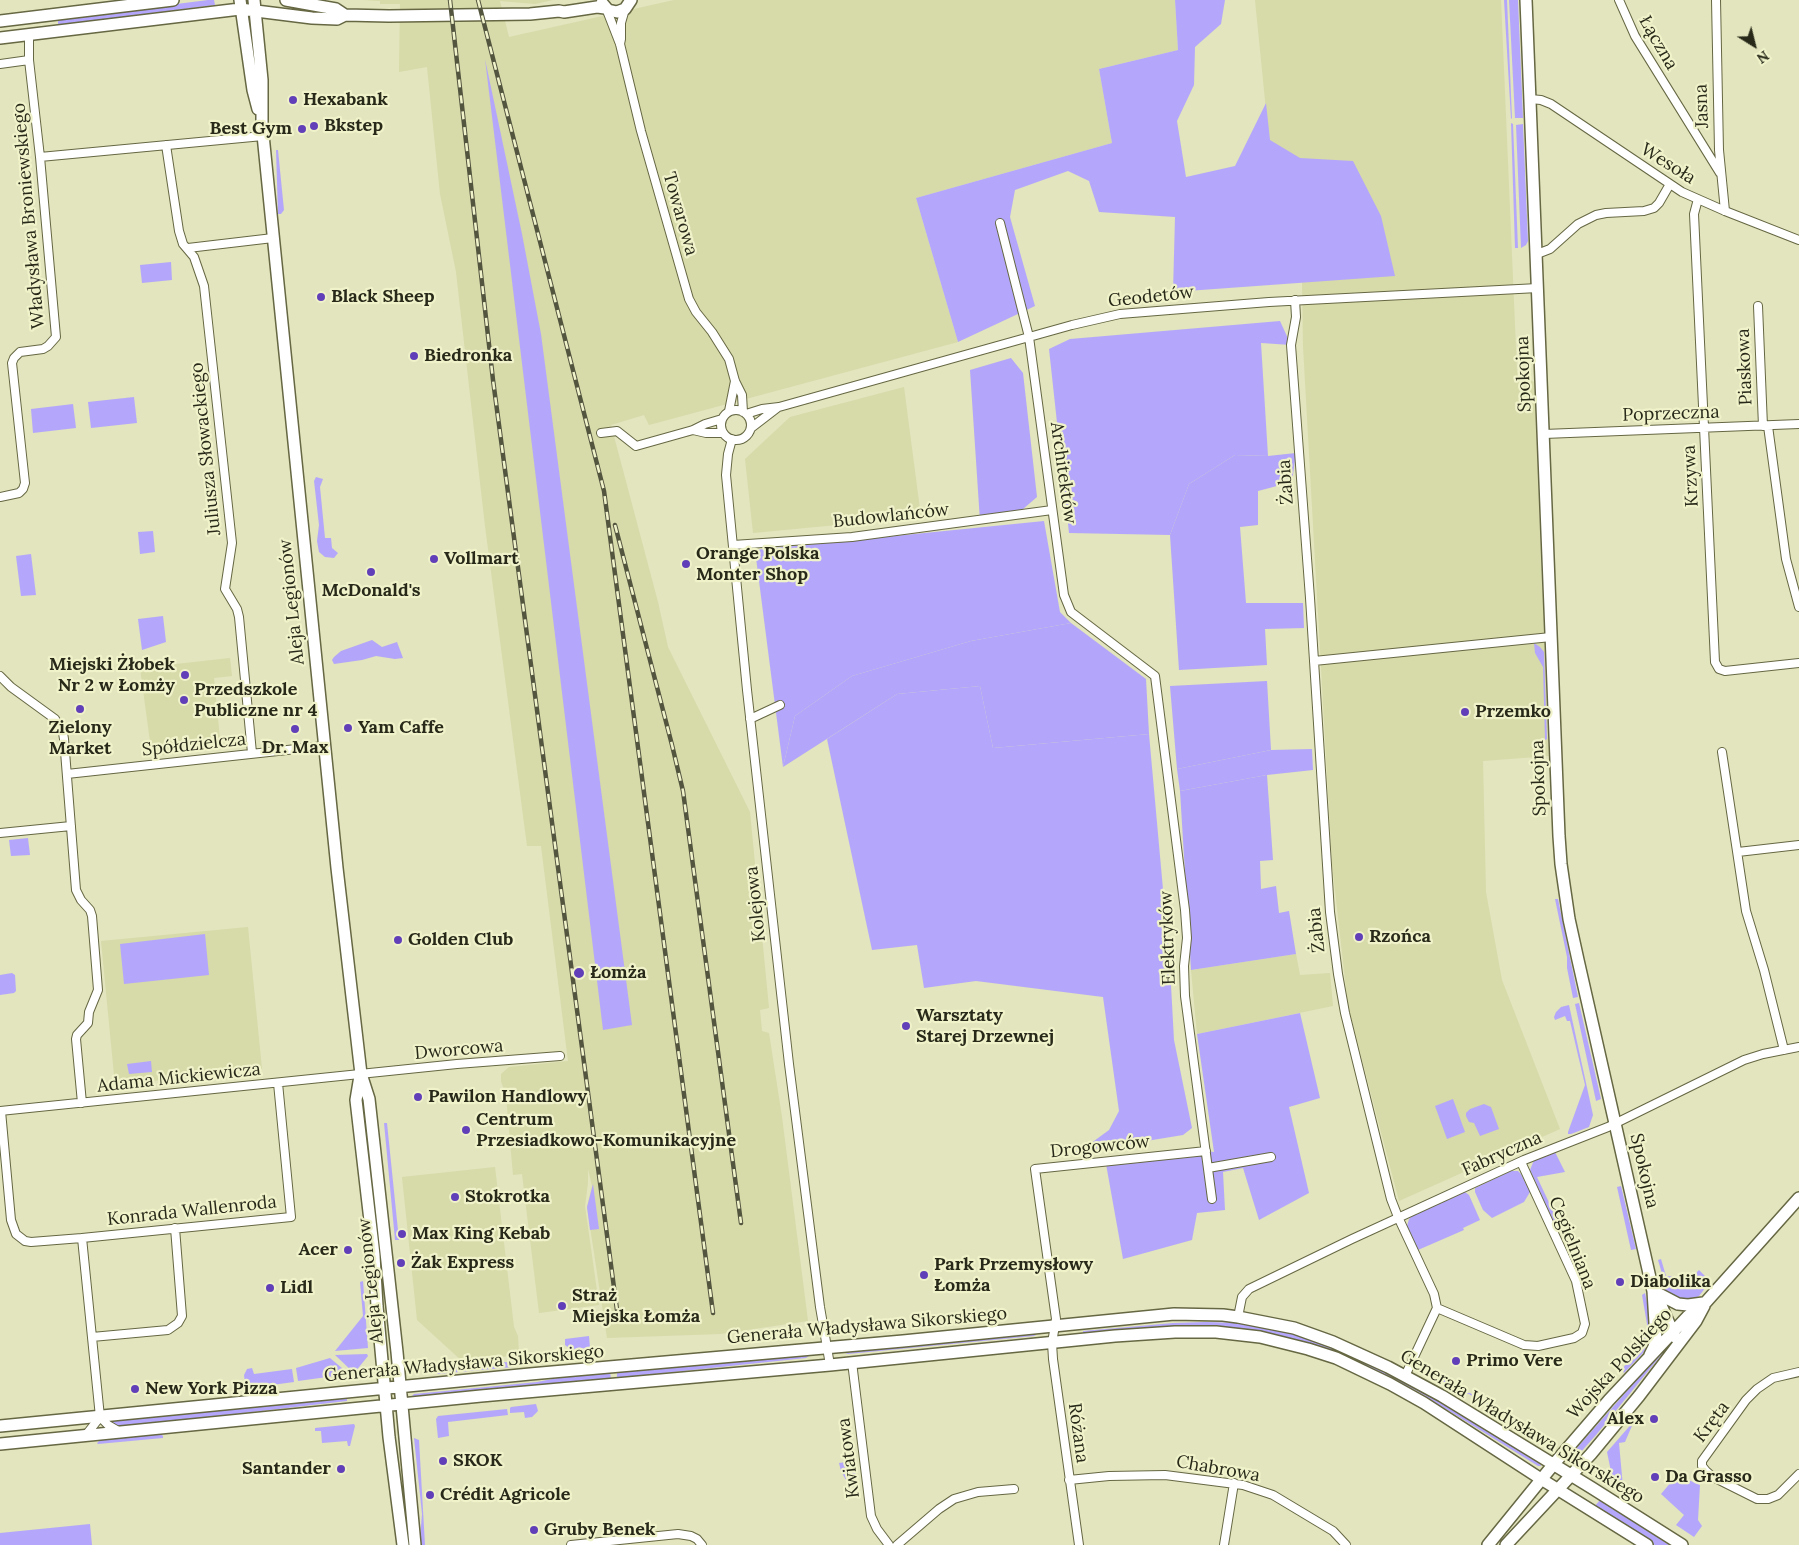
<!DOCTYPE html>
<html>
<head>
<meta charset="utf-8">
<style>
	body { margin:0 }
	#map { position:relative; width:1799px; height:1545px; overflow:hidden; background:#e2e5bd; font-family:Lora,serif }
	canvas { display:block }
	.north { position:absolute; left:1729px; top:20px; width:50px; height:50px; -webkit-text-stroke:4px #f0f3ca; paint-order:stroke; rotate:144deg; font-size:14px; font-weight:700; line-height:20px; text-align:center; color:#282919 }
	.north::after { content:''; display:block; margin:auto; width:18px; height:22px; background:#282919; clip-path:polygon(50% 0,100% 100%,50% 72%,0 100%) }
</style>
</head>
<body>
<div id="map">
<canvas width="1799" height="1545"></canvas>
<div class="north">N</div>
</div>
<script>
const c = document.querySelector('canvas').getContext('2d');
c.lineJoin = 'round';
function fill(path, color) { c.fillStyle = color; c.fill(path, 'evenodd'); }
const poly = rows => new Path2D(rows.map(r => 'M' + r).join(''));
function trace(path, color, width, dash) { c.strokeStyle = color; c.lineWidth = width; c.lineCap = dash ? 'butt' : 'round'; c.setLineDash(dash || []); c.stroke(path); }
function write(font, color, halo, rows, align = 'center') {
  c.font = font + ' Lora,serif'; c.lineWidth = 4.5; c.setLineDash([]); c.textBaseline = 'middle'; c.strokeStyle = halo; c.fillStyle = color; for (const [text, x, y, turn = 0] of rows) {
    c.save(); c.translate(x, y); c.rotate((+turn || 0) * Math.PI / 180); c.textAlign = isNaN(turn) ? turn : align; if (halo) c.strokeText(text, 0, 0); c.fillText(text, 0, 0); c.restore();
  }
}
fill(poly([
	[364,0,553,0,535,4,500,1,509,37,674,0,1175,0,1178,50,1099,69,1112,143,916,198,958,342,649,425,644,415,611,425,658,602,668,647,750,812,769,1008,760,1010,762,1031,769,1033,782,1117,808,1321,720,1334,607,1338,587,1207,592,1186,588,1169,588,1183,585,1206,599,1305,539,1313,522,1174,513,1175,506,1096,501,1081,501,1074,509,1067,568,1061,541,846,527,846,485,526,456,272,440,194,427,67,399,72,400,4,380,4,380,1],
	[1255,0,1501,0,1517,372,1534,382,1549,756,1483,761,1486,892,1502,980,1560,1129,1399,1201,1348,1006,1332,864,1303,346,1302,280,1269,140],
	[904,387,921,517,753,533,745,459,790,417],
	[230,658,232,676,214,678,221,749,152,756,140,668],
	[248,927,262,1069,115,1085,101,941],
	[1296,954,1300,975,1330,973,1333,1006,1197,1034,1191,970],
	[495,1167,514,1327,518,1336,519,1355,462,1361,417,1320,402,1177]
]), '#d7daa9');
fill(poly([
	[208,0,214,0,215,5,58,25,58,19],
	[1175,0,1225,0,1221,24,1195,47,1194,85,1177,121,1186,177,1235,166,1266,103,1270,140,1300,158,1353,161,1381,216,1395,276,1173,292,1175,217,1099,212,1089,181,1068,171,1015,190,1010,217,1035,306,958,342,916,198,1112,143,1099,69,1178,50],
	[1504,0,1507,0,1512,118,1511,119],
	[1509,0,1518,0,1523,118,1515,118],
	[485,59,522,234,541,334,632,1025,603,1030],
	[1511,123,1513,124,1518,248,1515,248],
	[1523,124,1528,241,1526,245,1521,248,1516,125],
	[276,150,278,150,284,210,281,214,278,214],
	[171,262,172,280,142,283,140,265],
	[1280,321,1291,345,1261,343,1268,456,1235,455,1189,484,1170,535,1069,533,1049,349,1070,339],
	[134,397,137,423,91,428,88,402],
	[73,404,76,428,33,433,31,409],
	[316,477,323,479,320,487,325,538,331,538,332,548,338,553,334,558,325,557,319,552,317,541,319,525,314,481],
	[1044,521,1060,612,1071,623,971,641,852,676,795,716,783,767,755,550],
	[153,531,155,552,140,554,138,532],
	[31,554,36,595,21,596,16,556],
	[163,616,166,642,142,650,138,619],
	[1534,643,1540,647,1544,652,1547,739,1545,740,1543,667,1535,653],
	[980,686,993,748,1149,734,1170,967,1174,1040,1192,1128,1183,1135,1073,1153,1094,1141,1109,1130,1119,1111,1103,997,976,981,924,988,917,945,872,950,827,739,897,694],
	[1312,749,1313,770,1267,775,1180,791,1177,769,1271,750],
	[28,838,30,855,11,856,9,840],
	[1555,899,1558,899,1578,997,1573,998,1567,968,1567,957],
	[205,934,209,975,124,984,120,944],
	[12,973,15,975,16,991,14,993,0,995,0,975],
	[1579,1003,1601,1099,1596,1101,1575,1004],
	[1569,1005,1593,1115,1589,1127,1571,1134,1568,1134,1568,1132,1585,1085,1570,1021,1567,1021,1565,1016,1555,1020,1554,1017,1556,1012,1561,1007],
	[1300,1013,1320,1098,1289,1107,1309,1193,1259,1220,1243,1168,1223,1172,1225,1210,1197,1213,1192,1240,1123,1259,1106,1164,1206,1151,1214,1152,1197,1034],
	[151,1061,152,1072,129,1074,127,1064],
	[1453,1099,1465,1132,1447,1139,1435,1106],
	[1484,1104,1491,1107,1499,1129,1480,1136,1474,1123,1469,1122,1466,1116,1466,1113,1470,1109],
	[384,1123,387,1123,399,1240,395,1240],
	[1555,1152,1565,1172,1537,1177,1560,1226,1556,1227,1530,1170,1534,1160],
	[1511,1171,1518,1171,1521,1174,1530,1192,1524,1202,1492,1218,1483,1210,1475,1192,1475,1188],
	[593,1184,599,1229,590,1230,587,1207],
	[1621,1186,1636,1249,1631,1250,1617,1187],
	[1465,1192,1469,1195,1480,1220,1463,1228,1464,1230,1418,1250,1407,1226,1409,1219,1412,1216],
	[1661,1259,1666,1276,1691,1278,1699,1270,1706,1277,1701,1283,1706,1287,1699,1296,1691,1300,1681,1301,1667,1295,1662,1289,1666,1287,1658,1260],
	[363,1281,368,1348,335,1351,363,1316,360,1282],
	[1645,1293,1651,1323,1651,1338,1643,1353,1624,1373,1622,1369,1640,1348,1648,1330,1642,1295],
	[1206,1322,1242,1323,1295,1334,1317,1341,1429,1393,1540,1463,1541,1466,1538,1466,1417,1391,1353,1360,1305,1342,1261,1332,1208,1326,1149,1327,1083,1334,1083,1331,1173,1323],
	[1036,1333,1036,1335,1034,1336,848,1354,845,1353],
	[589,1336,590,1348,570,1349,565,1345,565,1339],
	[1663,1350,1665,1351,1663,1353,1596,1435,1571,1463,1568,1462,1568,1458],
	[367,1354,368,1356,355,1372,353,1372,335,1355],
	[806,1355,809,1356,806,1358,617,1378,617,1371],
	[330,1358,349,1374,298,1381,296,1368],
	[527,1360,513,1367,437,1374,437,1371,439,1369],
	[1423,1366,1451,1379,1452,1384,1465,1393,1470,1393,1479,1399,1499,1408,1499,1409,1495,1411,1469,1394,1465,1394,1423,1370],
	[252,1368,254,1374,292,1369,294,1382,249,1388,245,1383,244,1375,247,1369],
	[610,1371,611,1379,414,1397,412,1396,414,1394,537,1382,568,1376],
	[347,1397,347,1401,124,1427,115,1425,110,1421],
	[536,1404,538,1411,532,1417,525,1418,524,1412,510,1413,510,1408,511,1407],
	[507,1409,508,1415,448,1422,449,1436,438,1438,436,1419,438,1416],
	[1634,1421,1625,1442,1619,1443,1623,1487,1616,1488,1614,1486,1607,1452],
	[354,1424,355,1426,350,1446,348,1446,347,1441,322,1443,321,1431,315,1431,315,1428],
	[160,1433,163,1436,163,1438,98,1444,97,1443,100,1440],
	[414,1438,419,1440,425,1545,422,1545,420,1539,422,1514],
	[854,1461,858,1492,847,1482,841,1471,839,1463],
	[1677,1475,1700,1485,1698,1520,1702,1526,1694,1537,1676,1525,1684,1515,1661,1494],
	[1600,1500,1649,1531,1669,1545,1655,1545,1594,1507],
	[90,1524,92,1545,0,1545,0,1533]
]), '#b4a7fb');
fill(poly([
	[1011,358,1023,373,1037,497,1016,515,980,521,970,370],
	[1296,453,1292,482,1258,491,1258,525,1240,527,1246,603,1303,603,1304,628,1265,629,1267,665,1179,670,1170,535,1189,484,1235,455,1268,456],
	[1071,623,1146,679,1149,734,993,748,980,686,897,694,783,767,795,716,852,676,971,641],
	[372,640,382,647,397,642,403,658,395,659,376,656,362,660,334,664,332,660,334,657,341,651],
	[1267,681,1271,750,1177,769,1170,686],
	[1267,775,1273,860,1260,861,1261,889,1276,886,1279,913,1289,911,1296,954,1191,970,1180,791]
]), '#b3a5f9');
const street = poly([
	[1619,0,1635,36,1720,173],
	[1716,0,1719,150,1725,211],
	[606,8,620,44,641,131,689,299,696,312,712,332,729,359,735,381,742,395,743,412],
	[620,44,621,39,621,23,625,9],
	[0,64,29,60],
	[1530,99,1541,100,1551,104,1682,192,1725,211,1799,240],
	[166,145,179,231,183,244,194,257,204,286,232,543,225,589,237,609,239,617,252,753],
	[40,157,263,136],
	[1698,199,1694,214,1715,662,1719,669,1725,671,1799,663],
	[1000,223,1029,337,1064,595,1071,612,1155,676,1185,910,1187,938,1184,966,1185,996,1212,1199],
	[188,248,273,238],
	[1537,254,1550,249,1578,224,1596,215,1606,213,1644,211,1654,208,1659,203,1670,184],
	[1295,300,1296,317,1291,345,1310,598,1330,912,1338,974,1345,1013,1391,1199,1398,1217,1434,1294,1437,1308,1524,1345,1538,1346,1574,1338,1582,1333,1585,1324,1576,1281,1521,1162],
	[1758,306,1763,426],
	'721 425a15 15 0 1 1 30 0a15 15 0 1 1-30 0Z',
	[729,411,735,381],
	[746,414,762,409,779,407,1072,325,1120,314,1269,302,1538,288],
	[1768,426,1786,559,1799,607],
	[751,428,777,408],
	[693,430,706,433,723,433],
	[601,433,617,431,636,446,693,430,705,424,722,419],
	[1544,434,1799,424],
	[732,439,728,454,726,475,747,690,789,1064,820,1307,830,1365],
	[0,497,19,493,23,489,25,483,12,363,14,358,20,352,43,349,48,346,56,337,40,157,29,60,29,34],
	[733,545,852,537,1052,510],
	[1314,661,1551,637],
	[0,676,11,687,55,719,63,733,64,739,76,890,81,900,90,910,92,916,98,990,89,1012,88,1023,77,1035,76,1039,82,1103],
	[750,719,780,705],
	[1722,752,1746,911,1764,970,1784,1050],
	[67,774,324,746],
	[0,833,71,826],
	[1738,852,1799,845],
	[0,1111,457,1064,560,1056],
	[1,1111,11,1220,16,1234,25,1241,31,1242,82,1238,100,1417,86,1435],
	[1208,1168,1271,1157],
	[82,1238,291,1217,278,1083],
	[1238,1317,1242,1297,1249,1289,1352,1239,1524,1160,1608,1127,1744,1060,1763,1054,1799,1047],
	[92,1337,168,1330,178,1323,182,1316,175,1228],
	[852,1362,871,1516,877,1529,889,1545],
	[1799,1372,1773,1378,1757,1389,1746,1400,1702,1461,1702,1466,1706,1471,1713,1477,1757,1499,1768,1499,1778,1495,1799,1474],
	[1405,1376,1437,1308],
	[100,1417,108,1425,120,1432],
	[1069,1480,1109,1476,1165,1475,1243,1485,1273,1495,1333,1531,1346,1545],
	[571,1545,678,1534,691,1536,697,1539,702,1545],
	[897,1545,939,1509,954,1499,978,1492,1014,1489],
	[1079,1545,1053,1359,1052,1343,1056,1319,1035,1169,1206,1151],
	[1224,1545,1234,1483]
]);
const secondary = poly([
	[240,0,253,90,258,109],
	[254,0,262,80,262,125,337,868,361,1074,369,1099,397,1352,415,1545],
	[286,0,336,9,345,15],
	[1526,0,1559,836,1561,864,1569,919,1578,960,1653,1291,1656,1339,1654,1347,1650,1355],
	[602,3,608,10,617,12,625,9,631,0],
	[0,21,173,0],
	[0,38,240,9,312,18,337,19,345,15,389,16,530,14,559,11,564,12,597,7,605,8],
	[360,1076,356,1100,374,1255,377,1306,389,1437,403,1545],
	[1655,1292,1678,1304,1688,1305,1703,1303],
	[1656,1294,1675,1337],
	[0,1426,530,1374,903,1341,1174,1314,1223,1315,1238,1317,1294,1328,1333,1342,1388,1367,1442,1396,1592,1488,1682,1545],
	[0,1444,481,1396,830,1365,1115,1336,1175,1332,1216,1332,1260,1337,1308,1349,1336,1358,1390,1384,1424,1403,1541,1479,1647,1545],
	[1488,1545,1553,1465,1609,1400,1688,1316,1706,1302,1799,1198],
	[1506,1545,1591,1454,1639,1396,1696,1321,1704,1306]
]);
trace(street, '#666743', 10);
trace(secondary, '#666743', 14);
trace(street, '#fff', 8);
trace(secondary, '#fff', 11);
const rail = poly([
	[450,0,493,380,617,1310],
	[478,0,604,491,713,1313],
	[615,525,672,745,683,791,741,1223]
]);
trace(rail, '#53553f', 4.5);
trace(rail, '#f0f3ca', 2.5, [8]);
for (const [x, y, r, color] of [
	[293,100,5,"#613fb8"],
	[314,126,5,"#613fb8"],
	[302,129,5,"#613fb8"],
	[321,297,5,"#613fb8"],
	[414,356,5,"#613fb8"],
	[434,559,5,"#613fb8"],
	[686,564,5,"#613fb8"],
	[371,572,5,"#613fb8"],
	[185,675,5,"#613fb8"],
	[184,700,5,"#613fb8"],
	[80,709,5,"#613fb8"],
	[1465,712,5,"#613fb8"],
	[348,728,5,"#613fb8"],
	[295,729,5,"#613fb8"],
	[1359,937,5,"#613fb8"],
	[398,940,5,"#613fb8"],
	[579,973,6,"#613fb8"],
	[906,1026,5,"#613fb8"],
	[418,1097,5,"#613fb8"],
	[466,1130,5,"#613fb8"],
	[455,1197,5,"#613fb8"],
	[402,1234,5,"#613fb8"],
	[348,1250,5,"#613fb8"],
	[401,1263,5,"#613fb8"],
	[924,1275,5,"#613fb8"],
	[1620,1282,5,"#613fb8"],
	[270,1288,5,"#613fb8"],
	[562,1306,5,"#613fb8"],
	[1456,1361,5,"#613fb8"],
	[135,1389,5,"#613fb8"],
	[1654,1419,5,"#613fb8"],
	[443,1461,5,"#613fb8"],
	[341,1469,5,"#613fb8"],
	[1655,1477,5,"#613fb8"],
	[430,1495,5,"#613fb8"],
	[534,1530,5,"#613fb8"]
]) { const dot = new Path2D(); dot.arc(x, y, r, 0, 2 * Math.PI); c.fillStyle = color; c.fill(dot); trace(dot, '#f0f3ca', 2); }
write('18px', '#282919', '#f0f3ca', [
	["Łączna",1658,43,60],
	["Jasna",1702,106,-92],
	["Wesoła",1668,164,32],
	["Towarowa",680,214,74],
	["Władysława Broniewskiego",29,216,-95],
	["Geodetów",1151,297,-6],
	["Piaskowa",1745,367,-92],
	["Spokojna",1524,374,-92],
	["Poprzeczna",1671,414,-2],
	["Juliusza Słowackiego",206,449,-96],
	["Architektów",1063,473,82],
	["Krzywa",1691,476,-93],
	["Żabia",1286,482,-94],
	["Budowlańców",891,516,-6],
	["Aleja Legionów",292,602,-96],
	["Spółdzielcza",194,745,-6],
	["Spokojna",1539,778,-92],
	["Kolejowa",756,904,-96],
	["Żabia",1317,930,-96],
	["Elektryków",1168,938,-92],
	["Dworcowa",459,1050,-5],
	["Adama Mickiewicza",179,1078,-6],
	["Drogowców",1100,1147,-6],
	["Fabryczna",1502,1154,-24],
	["Spokojna",1644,1171,77],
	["Konrada Wallenroda",192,1211,-6],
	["Cegielniana",1572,1243,68],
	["Aleja Legionów",371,1281,-96],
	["Generała Władysława Sikorskiego",867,1326,-5],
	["Generała Władysława Sikorskiego",464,1364,-5],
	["Wojska Polskiego",1620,1364,-47],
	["Kręta",1712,1422,-53],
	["Generała Władysława Sikorskiego",1522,1427,31],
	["Różana",1078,1433,82],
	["Kwiatowa",849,1458,-97],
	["Chabrowa",1218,1469,10]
]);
write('bold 18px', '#282919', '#f0f3ca', [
	["Hexabank",303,100],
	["Bkstep",324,126],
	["Best Gym",292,129,"right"],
	["Black Sheep",331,297],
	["Biedronka",424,356],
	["Orange Polska",696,554],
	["Monter Shop",696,575],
	["Vollmart",444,559],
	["McDonald's",371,591,"center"],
	["Miejski Żłobek",175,665,"right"],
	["Nr 2 w Łomży",175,686,"right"],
	["Przedszkole",194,690],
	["Publiczne nr 4",194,711],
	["Przemko",1475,712],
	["Zielony",80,728,"center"],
	["Market",80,749,"center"],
	["Yam Caffe",358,728],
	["Dr. Max",295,748,"center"],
	["Rzońca",1369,937],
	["Golden Club",408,940],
	["Łomża",590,973],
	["Warsztaty",916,1016],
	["Starej Drzewnej",916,1037],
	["Pawilon Handlowy",428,1097],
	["Centrum",476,1120],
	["Przesiadkowo-Komunikacyjne",476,1141],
	["Stokrotka",465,1197],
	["Max King Kebab",412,1234],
	["Acer",338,1250,"right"],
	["Żak Express",411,1263],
	["Park Przemysłowy",934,1265],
	["Łomża",934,1286],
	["Diabolika",1630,1282],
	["Lidl",280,1288],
	["Straż",572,1296],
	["Miejska Łomża",572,1317],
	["Primo Vere",1466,1361],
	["New York Pizza",145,1389],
	["Alex",1644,1419,"right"],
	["SKOK",453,1461],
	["Santander",331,1469,"right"],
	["Da Grasso",1665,1477],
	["Crédit Agricole",440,1495],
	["Gruby Benek",544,1530]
], 'left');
</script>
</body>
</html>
